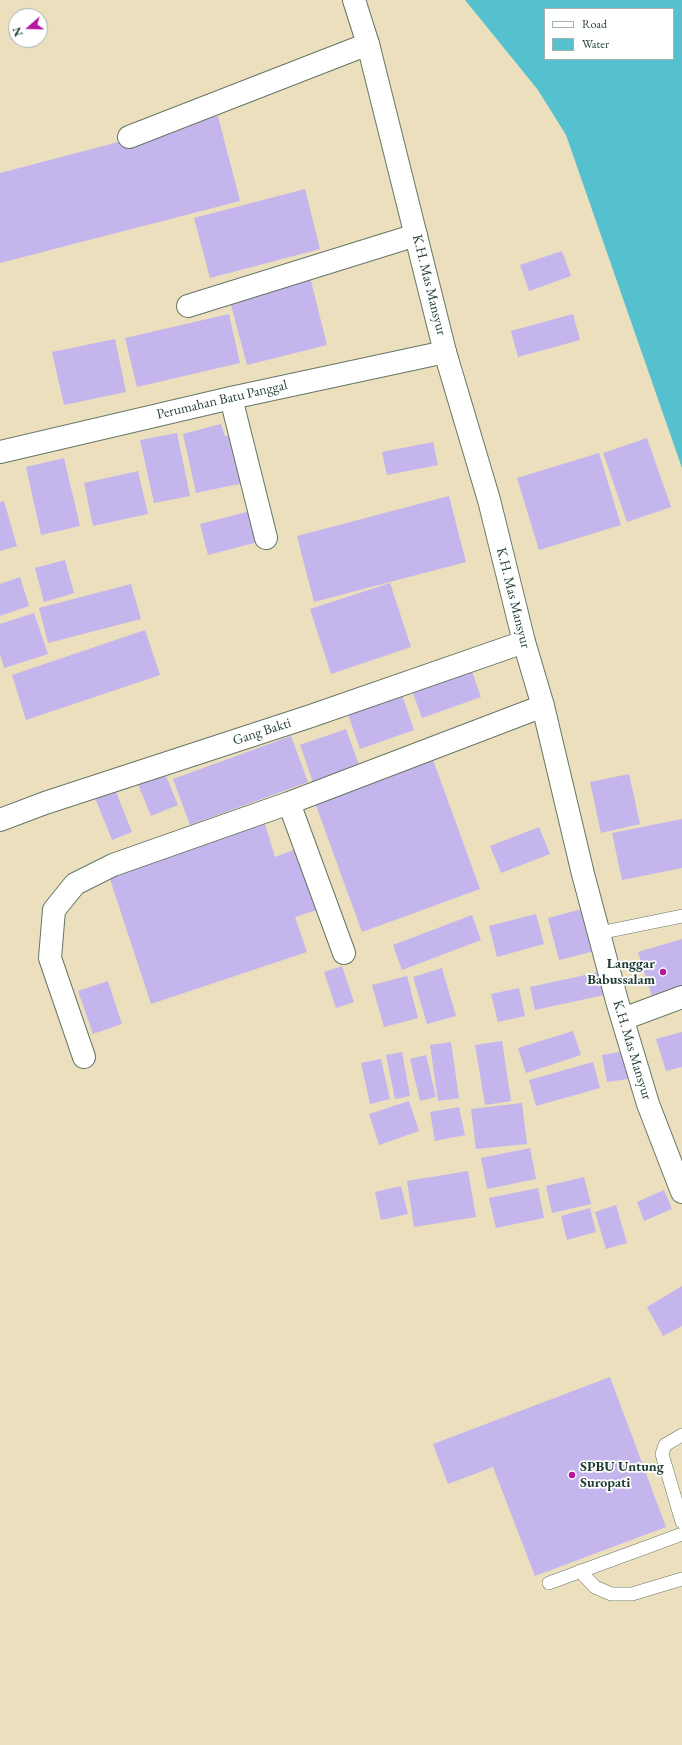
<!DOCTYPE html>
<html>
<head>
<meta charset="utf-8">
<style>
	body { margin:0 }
	#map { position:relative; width:682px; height:1745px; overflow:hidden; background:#ebdfbe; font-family:"EB Garamond",serif }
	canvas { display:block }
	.legend { position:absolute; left:544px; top:8px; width:130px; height:52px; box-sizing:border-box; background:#fff; border:1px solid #a5b1ae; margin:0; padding:5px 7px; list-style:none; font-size:12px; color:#1f3d34 }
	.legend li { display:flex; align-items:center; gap:8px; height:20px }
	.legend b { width:20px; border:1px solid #a5b1ae }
	.north { position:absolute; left:8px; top:8px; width:40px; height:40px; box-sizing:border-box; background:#fff; border:1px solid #a5b1ae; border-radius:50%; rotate:250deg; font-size:11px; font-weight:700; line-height:16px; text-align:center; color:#1f3d34 }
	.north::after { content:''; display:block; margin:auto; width:14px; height:18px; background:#b5179e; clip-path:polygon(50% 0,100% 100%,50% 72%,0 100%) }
</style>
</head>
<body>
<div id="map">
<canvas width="682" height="1745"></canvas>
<ul class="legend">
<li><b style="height:5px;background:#fff"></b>Road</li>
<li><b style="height:11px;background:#55c1cf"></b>Water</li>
</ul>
<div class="north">N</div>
</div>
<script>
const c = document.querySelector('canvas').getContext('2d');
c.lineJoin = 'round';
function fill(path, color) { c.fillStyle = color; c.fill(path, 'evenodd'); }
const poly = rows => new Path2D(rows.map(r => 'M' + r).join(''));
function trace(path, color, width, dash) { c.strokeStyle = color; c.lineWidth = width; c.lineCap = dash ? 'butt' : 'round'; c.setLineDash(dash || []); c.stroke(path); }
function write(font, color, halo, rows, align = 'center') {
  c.font = font + ' "EB Garamond",serif'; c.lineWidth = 3.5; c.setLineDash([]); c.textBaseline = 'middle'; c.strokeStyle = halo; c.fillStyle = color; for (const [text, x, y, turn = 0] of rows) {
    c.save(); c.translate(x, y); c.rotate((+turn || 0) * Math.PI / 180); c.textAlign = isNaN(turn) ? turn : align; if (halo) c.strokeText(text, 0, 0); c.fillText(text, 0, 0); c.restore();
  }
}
fill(poly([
	[465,0,682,0,682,468,566,135,538,90],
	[545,9,673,9,673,59,545,59]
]), '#55c1cf');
fill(poly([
	[218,116,240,201,0,263,0,173],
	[305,189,320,249,210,278,194,218],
	[562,251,571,276,529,291,520,265],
	[309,273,327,345,247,365,228,294],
	[229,314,240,363,137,387,125,338],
	[573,314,580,340,518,357,511,331],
	[115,339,126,392,64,405,52,352],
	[221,424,225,436,237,434,248,482,196,493,183,434],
	[177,433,190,496,154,503,140,440],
	[647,438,671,507,627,522,603,453],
	[433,442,438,465,387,475,382,452],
	[599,453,621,525,539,550,517,478],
	[64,458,80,526,41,535,26,467],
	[138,471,148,514,93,526,84,483],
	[449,496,466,562,314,602,297,536],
	[4,501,17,546,0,551,0,502],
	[250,511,258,542,208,555,200,524],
	[65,560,74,593,44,602,35,568],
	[20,577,29,606,0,616,0,584],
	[390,583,411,647,331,674,310,609],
	[131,584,141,619,48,643,39,608],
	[34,613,48,654,4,668,0,654,0,624],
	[145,630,160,675,26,720,12,675],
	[469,663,481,697,422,718,410,685],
	[401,692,414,730,360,749,347,711],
	[346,729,359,765,313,782,300,745],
	[291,736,308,782,190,825,173,779],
	[432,757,480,889,362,932,314,800],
	[162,766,178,805,151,816,135,777],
	[629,774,640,824,601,833,590,782],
	[114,787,132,832,112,840,94,795],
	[682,819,682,868,622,880,612,833],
	[264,821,275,857,299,848,320,909,295,917,307,952,151,1004,108,873],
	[539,827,550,854,501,873,490,846],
	[586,908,598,950,559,960,548,918],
	[536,914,544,944,497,957,489,926],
	[472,915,481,940,402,970,393,945],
	[682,939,682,992,653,1000,638,952],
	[342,966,354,1002,336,1008,324,972],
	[442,968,456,1016,427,1024,413,977],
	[599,972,604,995,535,1010,530,987],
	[407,976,418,1018,384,1027,372,985],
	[108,981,122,1024,93,1034,78,991],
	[519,988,525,1016,498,1022,491,994],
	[573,1031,581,1055,526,1073,518,1048],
	[682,1032,682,1067,666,1071,656,1039],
	[502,1041,511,1101,485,1105,475,1045],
	[451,1042,459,1098,438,1101,430,1045],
	[624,1051,628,1079,607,1082,602,1055],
	[402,1052,410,1096,395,1099,386,1055],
	[426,1055,436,1097,420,1101,410,1059],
	[381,1059,390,1099,370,1104,361,1063],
	[593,1062,600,1088,536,1106,529,1080],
	[409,1101,419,1131,379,1145,369,1114],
	[522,1103,527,1144,476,1149,471,1109],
	[459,1107,465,1135,435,1141,430,1112],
	[530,1148,536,1179,487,1189,481,1158],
	[468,1171,476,1217,414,1227,407,1181],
	[584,1177,591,1204,552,1213,546,1186],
	[401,1186,408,1214,381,1220,375,1192],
	[538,1188,544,1218,496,1228,489,1198],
	[664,1190,672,1209,644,1221,637,1202],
	[616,1205,627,1243,606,1249,595,1212],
	[590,1208,596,1232,567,1240,561,1216],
	[682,1286,682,1326,663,1336,647,1307],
	[610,1377,666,1527,535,1576,493,1467,448,1484,433,1444]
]), '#c4b5ed');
const lane = poly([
	[599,933,682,916],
	[682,1435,665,1445,662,1454,682,1522],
	[580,1571,595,1587,611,1594,632,1594,682,1579],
	[549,1583,682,1534]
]);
const street = poly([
	[129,137,368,44],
	[188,306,416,235],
	[231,398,266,538],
	[0,452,231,398,445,352],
	[289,803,344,953],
	[0,820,45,803,308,717,524,642],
	[623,1019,682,997],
	[84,1057,50,958,54,910,75,884,113,865,289,803,543,706]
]);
const secondary = poly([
	[354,0,368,44,445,352,489,500,524,642,543,706,583,874,617,1001,648,1104,682,1192]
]);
trace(lane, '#667664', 14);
trace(street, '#667664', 24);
trace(secondary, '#667664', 24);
trace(lane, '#fff', 13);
trace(street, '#fff', 22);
trace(secondary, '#fff', 22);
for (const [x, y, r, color] of [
	[663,972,4,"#b5179e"],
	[572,1475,4,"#b5179e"]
]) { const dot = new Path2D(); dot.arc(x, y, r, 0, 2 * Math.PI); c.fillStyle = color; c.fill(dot); trace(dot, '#fff', 1.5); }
write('14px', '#1f3d34', '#fff', [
	["K.H. Mas Mansyur",429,285,76],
	["Perumahan Batu Panggal",222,400,-13],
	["K.H. Mas Mansyur",513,598,76],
	["Gang Bakti",262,732,-18],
	["K.H. Mas Mansyur",632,1050,73]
]);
write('bold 14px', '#1f3d34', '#fff', [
	["Langgar",655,964],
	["Babussalam",655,980],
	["SPBU Untung",580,1467,"left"],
	["Suropati",580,1483,"left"]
], 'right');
</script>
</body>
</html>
